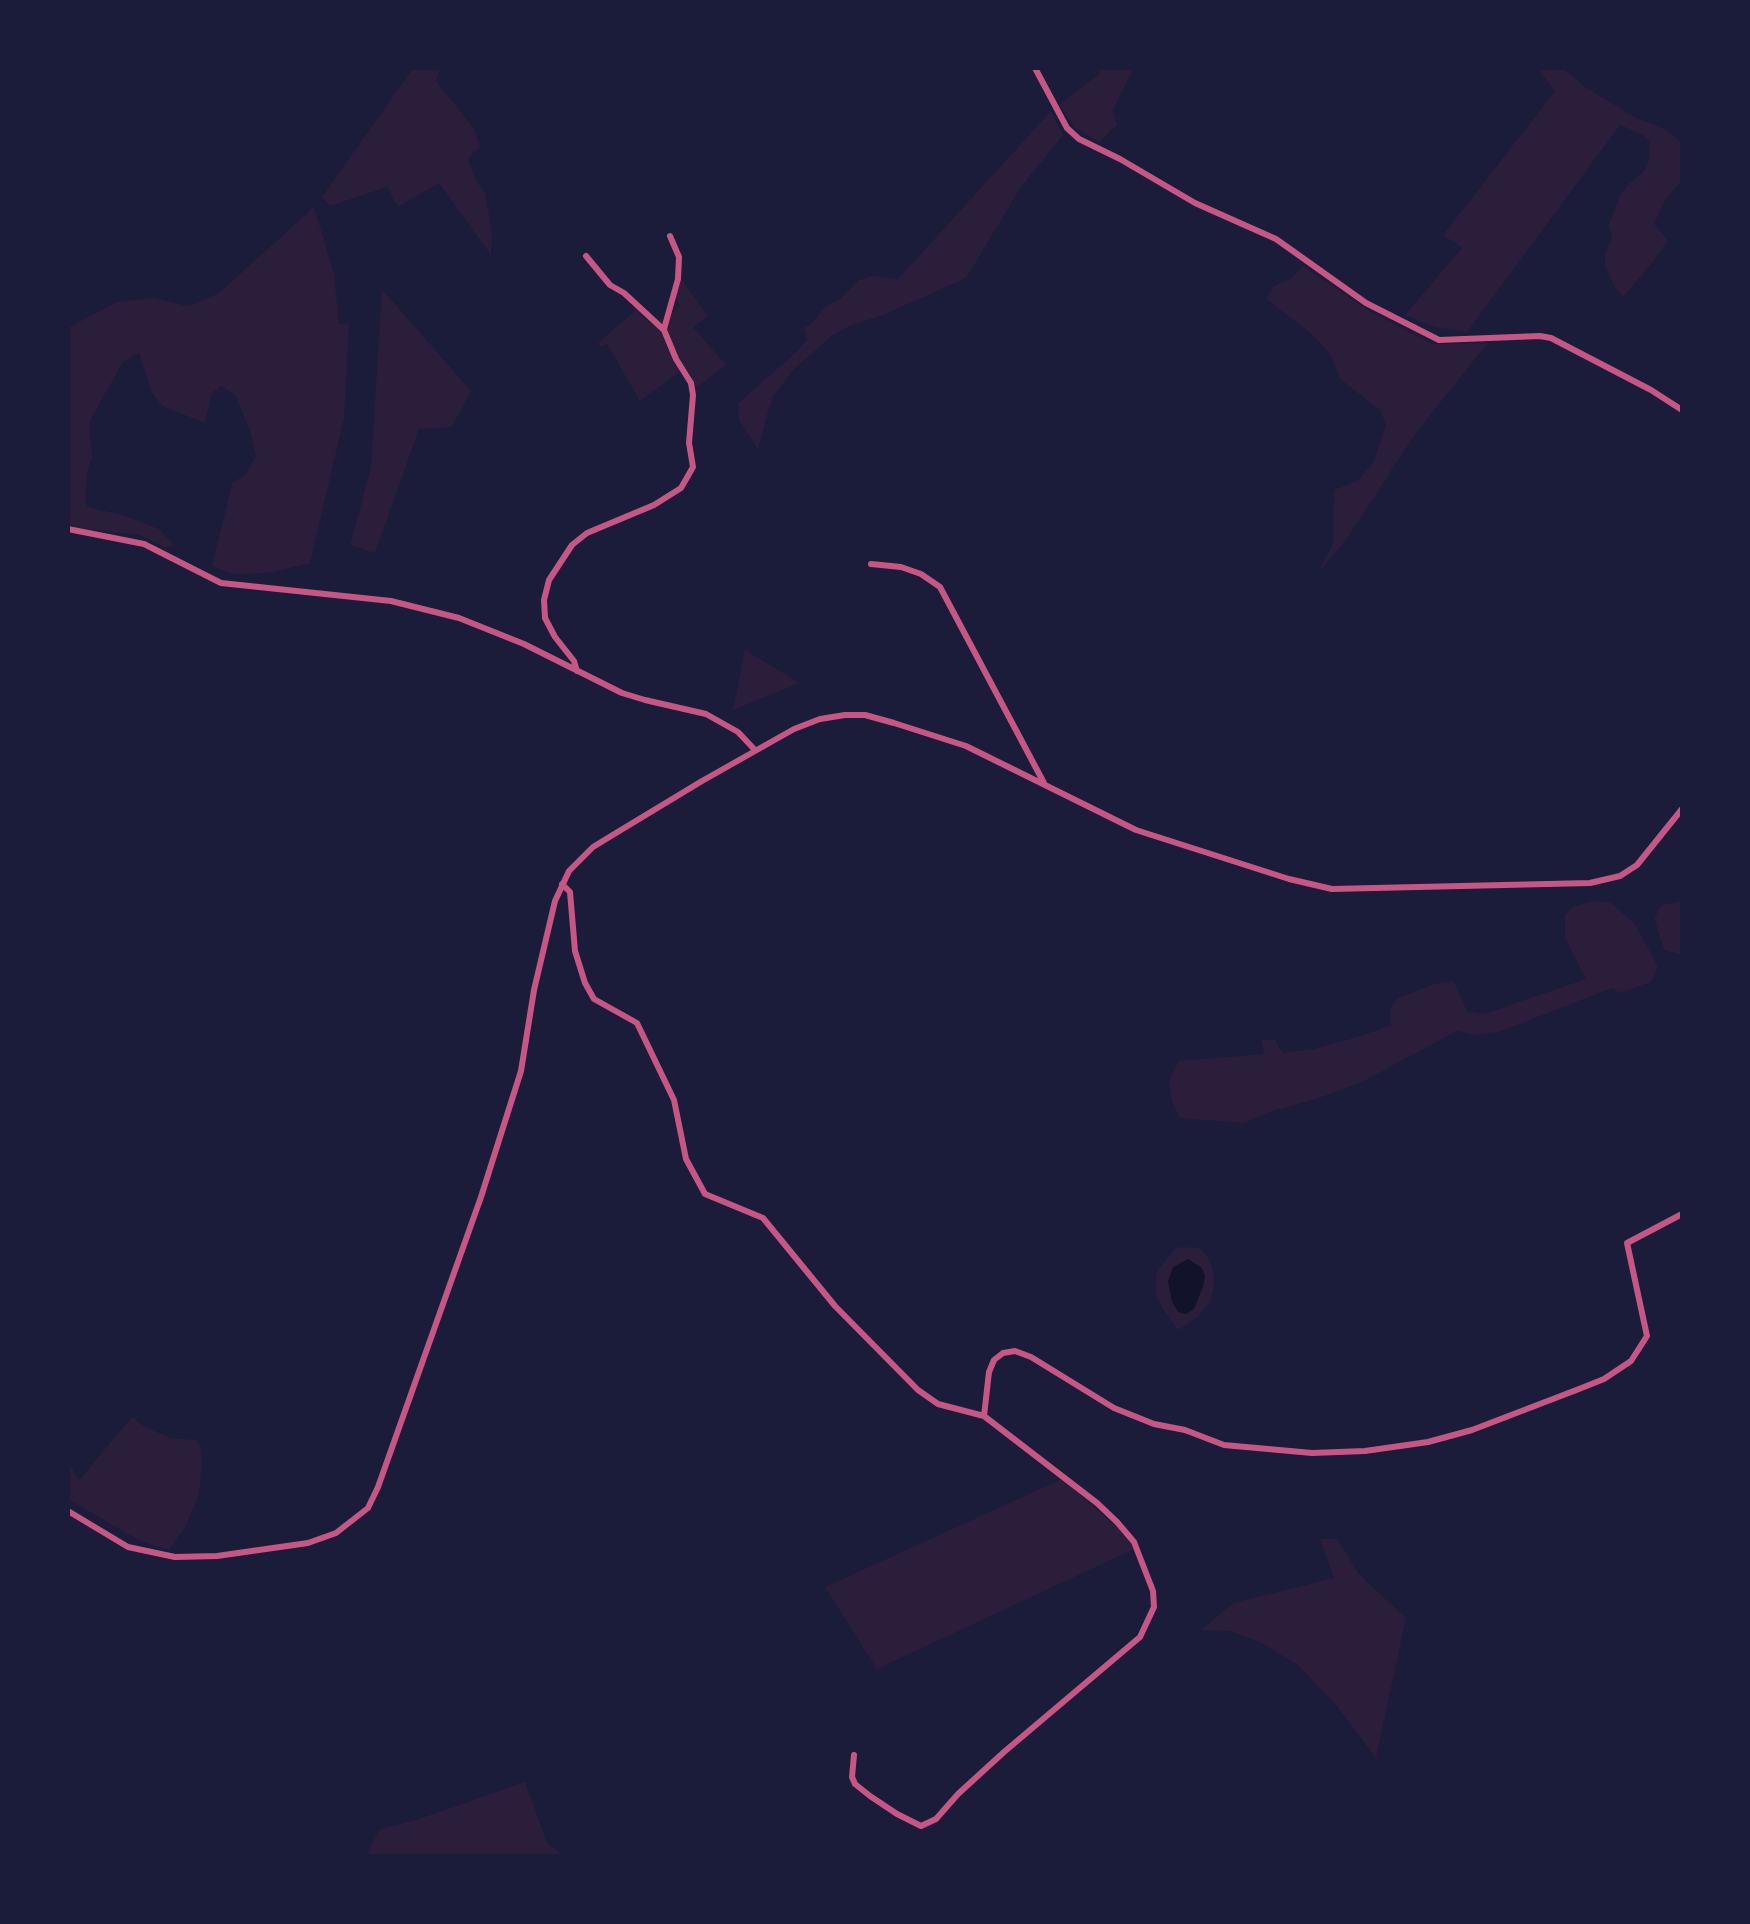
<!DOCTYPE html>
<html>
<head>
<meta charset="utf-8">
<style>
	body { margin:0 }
	#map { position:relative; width:1750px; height:1924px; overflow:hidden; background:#1b1b3a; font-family:Karla,sans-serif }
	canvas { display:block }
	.frame { position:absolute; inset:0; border:70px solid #1b1b3a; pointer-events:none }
</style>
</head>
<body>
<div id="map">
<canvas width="1750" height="1924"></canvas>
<div class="frame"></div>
</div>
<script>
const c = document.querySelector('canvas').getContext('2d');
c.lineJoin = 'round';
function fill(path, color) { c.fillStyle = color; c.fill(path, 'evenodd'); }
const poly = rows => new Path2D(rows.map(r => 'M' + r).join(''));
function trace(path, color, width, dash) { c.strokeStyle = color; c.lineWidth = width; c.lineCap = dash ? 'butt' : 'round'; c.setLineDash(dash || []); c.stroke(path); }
fill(poly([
	[413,68,440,68,436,81,475,130,480,147,468,158,476,181,485,193,492,232,491,255,439,183,398,207,387,187,330,206,322,197],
	[1097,68,1134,68,1113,110,1117,125,1099,142,1074,127,1059,105,1100,73],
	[1537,68,1563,68,1585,87,1636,118,1667,130,1679,140,1682,145,1682,180,1665,200,1654,224,1668,240,1652,263,1623,297,1614,286,1605,266,1605,254,1612,237,1609,225,1620,195,1630,183,1644,171,1649,160,1650,142,1643,135,1620,125,1467,332,1434,327,1405,315,1462,248,1443,235,1555,91],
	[1051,111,1063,135,1021,187,966,278,881,316,851,325,832,336,793,370,772,398,758,449,739,421,738,403,793,355,807,340,804,328,814,321,826,306,840,299,859,280,872,276,898,279],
	[314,207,334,274,339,324,349,323,344,418,310,563,273,572,250,574,233,574,212,566,232,483,246,474,256,456,250,431,235,395,221,386,212,393,205,423,162,406,152,393,139,353,123,362,89,422,92,458,87,472,85,497,87,507,123,515,159,529,175,546,164,547,140,535,79,528,68,523,68,328,116,302,153,298,188,306,219,293],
	[1303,266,1371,312,1432,344,1488,343,1415,434,1348,537,1317,574,1333,543,1334,490,1357,481,1373,463,1386,425,1380,410,1340,379,1331,355,1313,335,1266,299,1274,286,1292,278],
	[681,279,708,316,693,327,726,365,696,388,691,376,685,368,640,401,607,344,601,346,598,343,636,310,652,325,672,313,680,306,675,297],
	[382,289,471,391,452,427,419,429,375,553,350,545,371,467],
	[745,650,800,683,733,710],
	[1591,901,1610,902,1635,924,1658,967,1651,982,1620,993,1612,988,1499,1032,1474,1035,1457,1031,1360,1083,1316,1099,1272,1111,1244,1123,1180,1118,1171,1099,1169,1080,1179,1061,1264,1054,1261,1039,1275,1040,1283,1053,1314,1049,1361,1036,1391,1025,1390,1008,1398,998,1434,984,1454,981,1467,1011,1484,1014,1586,979,1565,938,1565,915,1573,907],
	[1682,901,1682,955,1664,950,1654,918,1662,905],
	[1179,1247,1199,1248,1207,1256,1213,1270,1214,1287,1211,1300,1199,1316,1178,1330,1162,1308,1155,1292,1157,1271,1172,1252],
	[132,1417,145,1427,171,1438,196,1440,200,1445,202,1460,199,1494,186,1526,169,1550,140,1541,68,1499,68,1469,71,1466,79,1480],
	[1062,1479,1119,1529,1134,1549,877,1669,825,1587],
	[1320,1539,1337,1539,1359,1574,1406,1618,1376,1758,1336,1705,1298,1665,1262,1643,1230,1631,1201,1630,1233,1603,1334,1578],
	[525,1782,547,1843,565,1856,366,1855,380,1829,416,1820]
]), '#2a1e3b');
fill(poly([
	[1188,1259,1202,1268,1205,1276,1203,1287,1194,1309,1186,1314,1178,1312,1172,1302,1168,1281,1173,1267]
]), '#12122b');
trace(poly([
	[1035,68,1067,128,1079,139,1120,159,1195,203,1276,239,1366,303,1439,340,1540,336,1551,338,1651,390,1682,410],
	[664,329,678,279,679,257,670,236],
	[68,529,144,544,221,583,391,601,459,618,524,644,622,693,645,700,706,714,738,732,755,750],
	[871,564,901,567,921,574,940,587,1044,783],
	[577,671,574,661,555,637,545,618,544,600,549,580,572,545,587,533,654,505,681,488,693,467,689,443,693,395,691,383,676,359,664,330,624,293,610,285,586,256],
	[562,884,570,892,575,951,585,983,594,999,637,1023,674,1100,686,1159,705,1194,763,1218,835,1306,918,1390,938,1404,984,1416,989,1372,994,1360,1003,1353,1015,1351,1031,1357,1114,1408,1154,1424,1185,1430,1224,1445,1312,1453,1365,1451,1428,1442,1472,1430,1579,1389,1604,1379,1631,1361,1647,1336,1627,1243,1682,1214],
	[68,1511,128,1547,175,1557,217,1556,308,1543,336,1533,368,1508,378,1487,481,1197,521,1071,534,990,555,901,569,871,593,847,616,833,702,781,794,729,820,719,845,715,865,715,894,723,966,746,1136,830,1289,879,1332,889,1590,883,1620,876,1637,865,1682,809],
	[854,1755,852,1777,855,1784,870,1796,897,1814,921,1826,936,1819,958,1794,1004,1752,1140,1637,1154,1607,1153,1591,1134,1542,1117,1522,1097,1503,984,1416]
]), '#c65784', 6);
</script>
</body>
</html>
